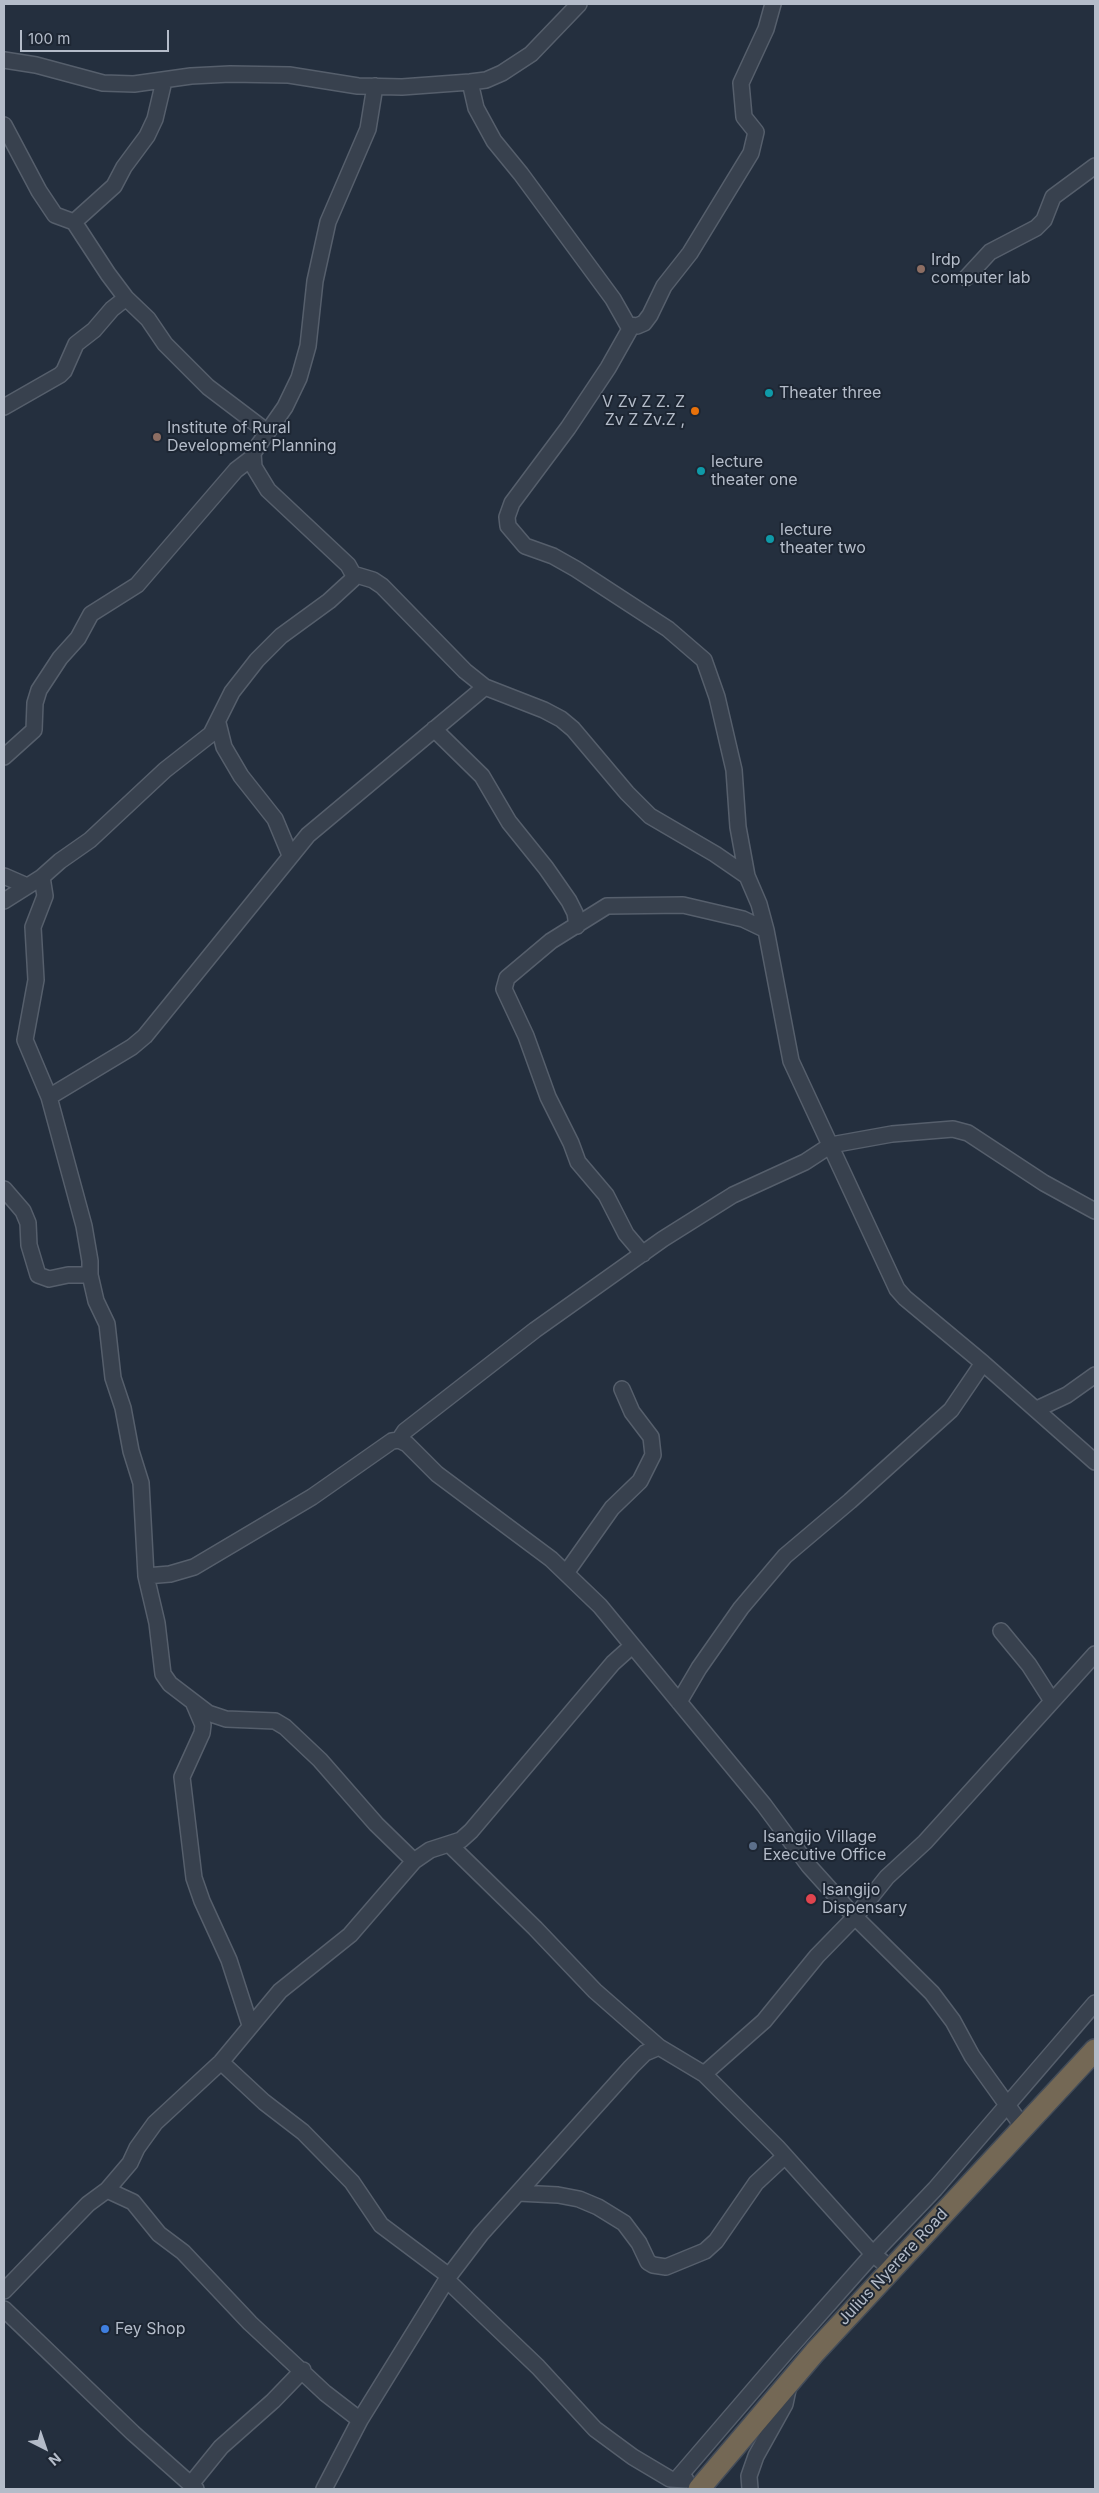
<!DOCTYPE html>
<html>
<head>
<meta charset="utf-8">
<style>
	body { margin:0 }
	#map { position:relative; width:1099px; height:2493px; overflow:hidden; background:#242f3e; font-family:Inter,sans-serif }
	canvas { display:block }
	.frame { position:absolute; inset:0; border:5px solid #b4bcc9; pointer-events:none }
	.north { position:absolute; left:20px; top:2423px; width:50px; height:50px; -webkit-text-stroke:4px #1d2633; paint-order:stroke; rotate:139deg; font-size:14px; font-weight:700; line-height:20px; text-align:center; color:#b4bcc9 }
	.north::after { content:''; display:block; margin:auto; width:18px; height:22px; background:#b4bcc9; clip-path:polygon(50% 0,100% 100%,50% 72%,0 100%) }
	.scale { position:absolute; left:20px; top:30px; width:149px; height:22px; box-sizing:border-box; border:2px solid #b4bcc9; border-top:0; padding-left:6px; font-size:15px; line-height:18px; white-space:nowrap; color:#b4bcc9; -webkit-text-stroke:4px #1d2633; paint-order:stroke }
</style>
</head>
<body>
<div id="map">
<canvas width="1099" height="2493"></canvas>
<div class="frame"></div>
<div class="north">N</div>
<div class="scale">100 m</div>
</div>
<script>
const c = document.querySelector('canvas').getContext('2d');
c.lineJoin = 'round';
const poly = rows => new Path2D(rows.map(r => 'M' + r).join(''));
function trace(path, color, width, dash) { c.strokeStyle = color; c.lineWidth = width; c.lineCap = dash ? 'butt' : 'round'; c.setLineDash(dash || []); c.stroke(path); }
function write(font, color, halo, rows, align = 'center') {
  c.font = font + ' Inter,sans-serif'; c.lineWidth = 4; c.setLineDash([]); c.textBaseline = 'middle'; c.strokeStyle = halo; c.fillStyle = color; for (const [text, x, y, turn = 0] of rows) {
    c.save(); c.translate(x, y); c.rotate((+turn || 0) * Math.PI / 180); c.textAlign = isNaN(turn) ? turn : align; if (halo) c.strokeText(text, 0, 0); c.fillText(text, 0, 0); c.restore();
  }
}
const minor = poly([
	[4,60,36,65,103,83,134,84,191,76,230,74,289,75,358,86,402,87,470,82,486,80,502,73,531,54,579,4],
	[470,82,476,108,494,141,521,174,613,299,630,329,608,368,568,428,512,503,507,517,508,526,525,546,553,556,576,569,668,629,704,660,717,697,734,770,738,827,747,876,759,904,766,930,791,1061,897,1289,905,1298,983,1363,1095,1462],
	[4,125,39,191,55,215,74,222,108,274,126,298,148,319,165,344,208,387,266,431],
	[74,222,114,186,124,167,147,136,155,119,164,81],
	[966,278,990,252,1036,228,1044,220,1053,197,1095,166],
	[629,325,637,326,644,323,650,315,664,286,690,253,751,153,756,132,744,117,741,83,766,29,773,4],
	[4,407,60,375,64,371,76,344,94,330,112,309,126,298],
	[353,574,373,580,382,586,465,671,485,687,544,710,561,719,573,729,627,793,650,816,715,854,747,876],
	[218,723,224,747,241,776,275,819,290,855],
	[434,729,482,776,509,822,546,868,569,901,575,913,577,926],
	[4,757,34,730,35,703,39,690,60,658,78,638,91,614,137,585,236,470,253,457],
	[4,876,27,886],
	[42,877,45,896,33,927,36,980,25,1040,49,1097,84,1226,90,1261,90,1275,96,1301,107,1324,113,1378,123,1408,131,1451,141,1483,146,1576,157,1623,163,1674,170,1684,208,1713,226,1719,275,1721,285,1727,320,1760,376,1824,414,1861],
	[4,901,42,877,60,861,90,840,165,770,211,734,232,692,257,660,281,636,329,601,353,579,353,574,348,565,268,490,254,467,253,453,285,407,299,378,308,346,315,281,328,222,368,129,375,86],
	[49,1097,132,1047,145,1036,308,835,485,687],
	[4,1189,23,1211,28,1223,29,1245,38,1275,49,1279,68,1275,90,1275],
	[643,1254,626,1234,606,1195,578,1162,571,1143,548,1097,526,1036,504,989,507,978,551,941,607,906,683,905,743,919,766,930],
	[1037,1409,1067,1395,1095,1375],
	[399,1440,405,1431,535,1330,663,1239,733,1195,805,1162,831,1145,892,1134,953,1129,968,1133,1044,1183,1095,1211],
	[566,1573,612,1508,640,1481,653,1455,651,1437,632,1412,622,1389],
	[146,1576,170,1574,194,1567,312,1497,392,1441,399,1440,407,1444,437,1474,551,1559,600,1606,764,1805,809,1866,855,1917,932,1993,953,2021,972,2056,1023,2127],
	[1001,1631,1029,1665,1052,1701],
	[679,1702,699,1668,741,1608,785,1556,850,1501,951,1410,983,1363],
	[194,1704,203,1725,202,1733,182,1777,194,1878,202,1901,229,1960,250,2025],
	[449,1844,535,1928,595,1991,659,2047,704,2074,764,2021,817,1956,855,1917,887,1877,925,1842,1095,1654],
	[221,2062,264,2102,303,2132,352,2182,381,2225,449,2276],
	[704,2074,777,2147,873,2254,891,2269],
	[107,2190,133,2202,159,2234,183,2252,250,2323,325,2393,360,2420],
	[518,2193,558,2195,579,2199,598,2207,624,2223,639,2243,648,2262,653,2265,666,2267,705,2251,716,2241,756,2183,785,2156],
	[448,2281,538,2367,595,2429,633,2457,670,2479,686,2480],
	[4,2291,88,2204,107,2190,130,2163,137,2148,155,2123,221,2062,280,1991,350,1935,414,1861,430,1850,461,1840,471,1831,613,1663,632,1646],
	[4,2309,133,2433,196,2489],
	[677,2479,787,2351,873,2254,935,2189,1095,2003],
	[191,2484,221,2447,273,2401,303,2370],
	[324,2489,360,2420,449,2276,481,2234,631,2067,645,2053,659,2047],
	[750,2489,749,2476,756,2456,785,2404,789,2385]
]);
const highway = poly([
	[699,2489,815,2352,1095,2050]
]);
trace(minor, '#565f6c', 18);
trace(highway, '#434c59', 24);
trace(minor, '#38414e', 15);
trace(highway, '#746855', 21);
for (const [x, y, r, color] of [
	[921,269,5,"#8d6e63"],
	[769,393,5,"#0f9aa8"],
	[695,411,5,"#e8710a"],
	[157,437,5,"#8d6e63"],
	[701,471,5,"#0f9aa8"],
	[770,539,5,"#0f9aa8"],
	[753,1846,5,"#5c6f8a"],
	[811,1899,6,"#e0444e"],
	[105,2329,5,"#3f7fe0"]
]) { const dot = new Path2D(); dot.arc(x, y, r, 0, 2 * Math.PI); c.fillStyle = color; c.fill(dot); trace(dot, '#1d2633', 2); }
write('16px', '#b4bcc9', '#1d2633', [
	["Irdp",931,260],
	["computer lab",931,278],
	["Theater three",779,393],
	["V Zv Z Z. Z",685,402,"right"],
	["Zv Z Zv.Z ,",685,420,"right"],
	["Institute of Rural",167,428],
	["Development Planning",167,446],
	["lecture",711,462],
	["theater one",711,480],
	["lecture",780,530],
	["theater two",780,548],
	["Isangijo Village",763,1837],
	["Executive Office",763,1855],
	["Isangijo",822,1890],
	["Dispensary",822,1908],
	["Fey Shop",115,2329]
], 'left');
write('16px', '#b4bcc9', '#1d2633', [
	["Julius Nyerere Road",893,2267,-47]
]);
</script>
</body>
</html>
